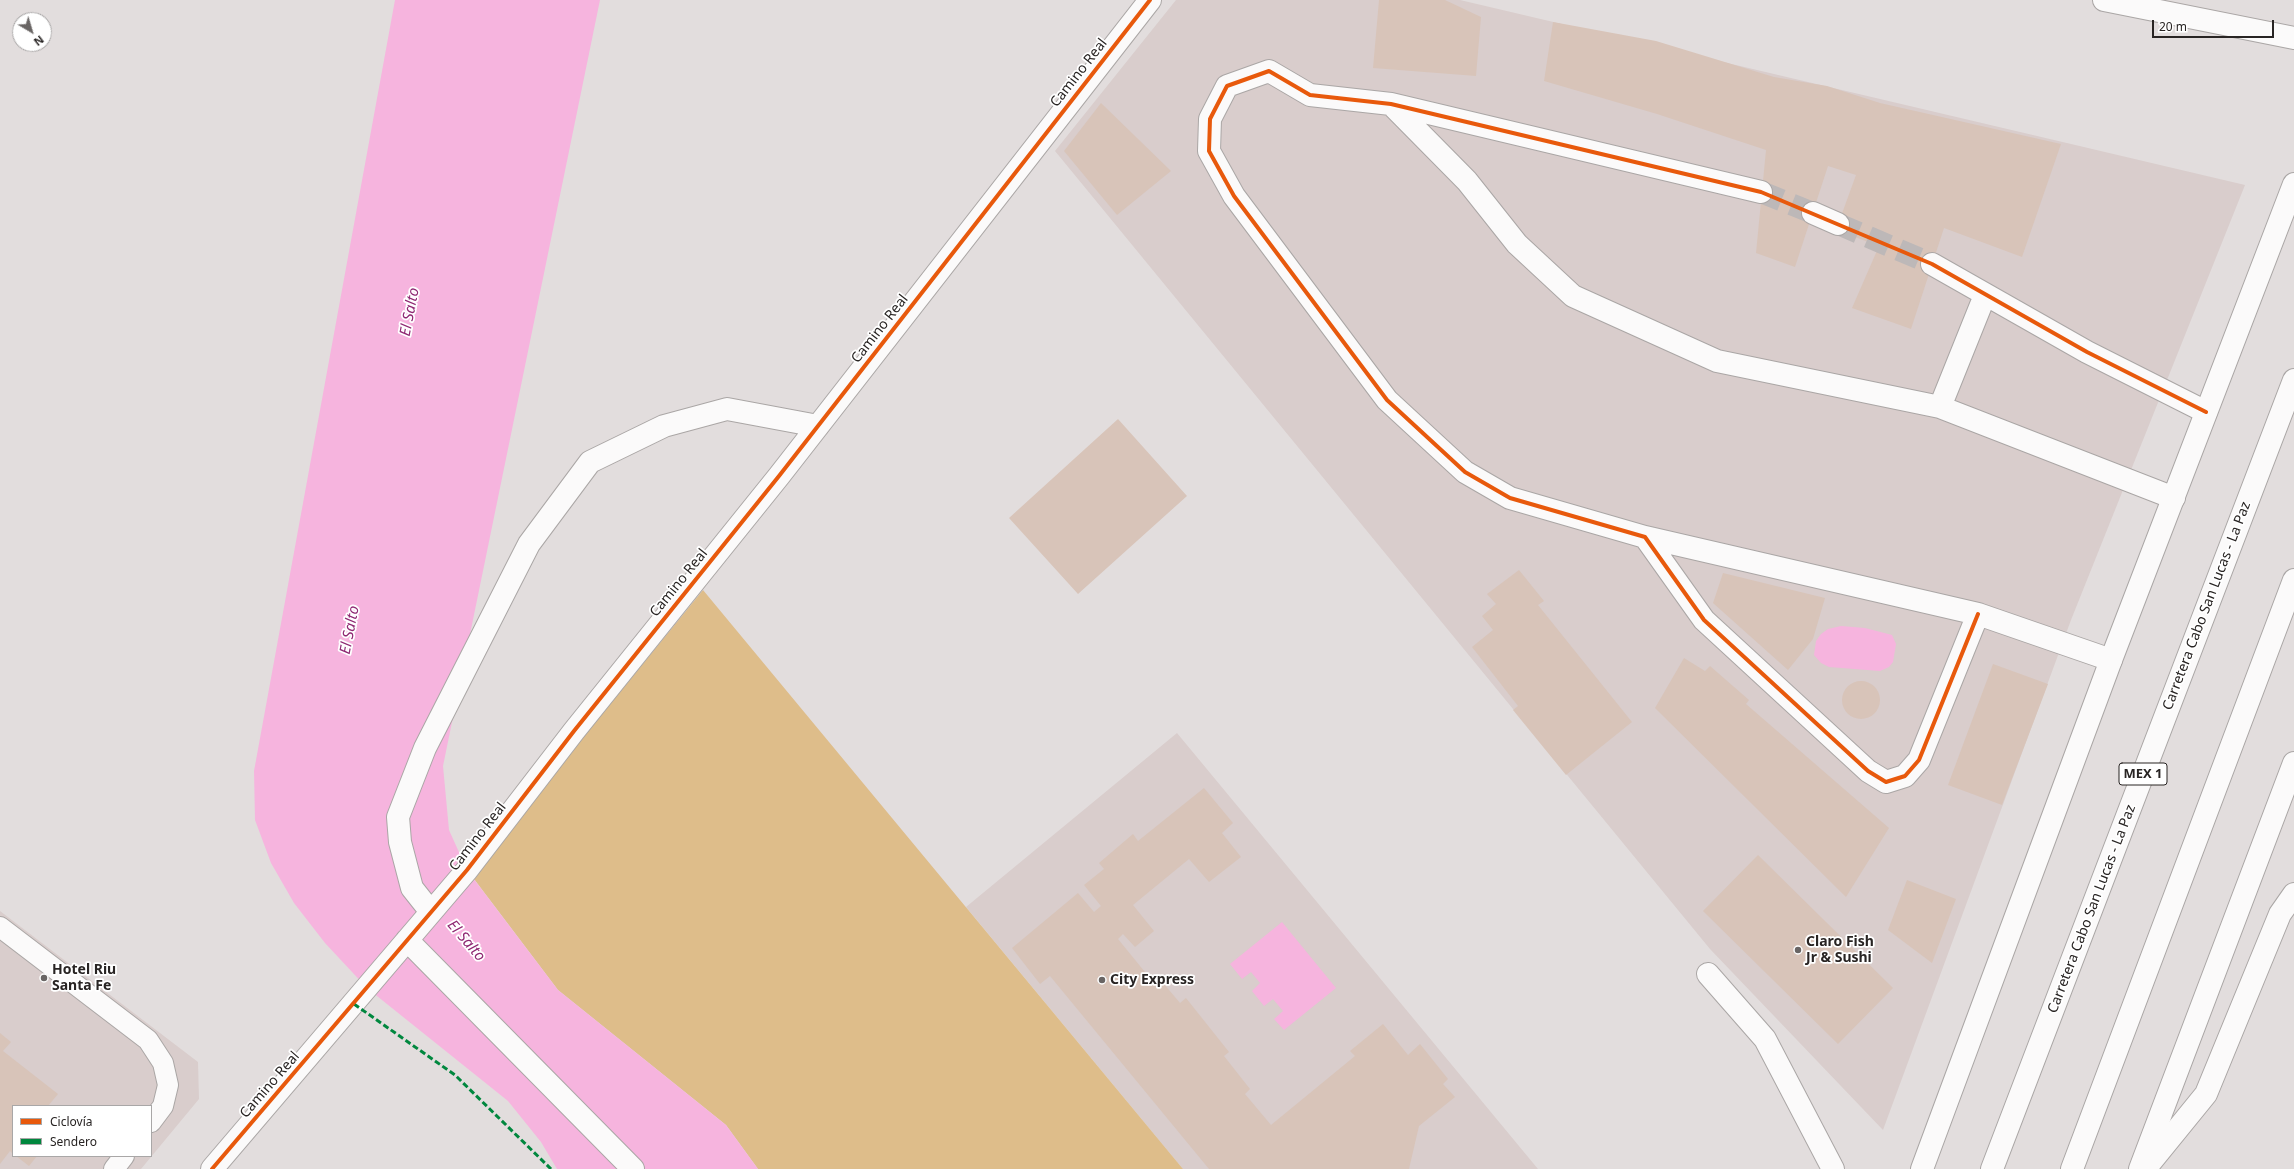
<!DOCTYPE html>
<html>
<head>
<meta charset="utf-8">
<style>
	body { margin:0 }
	#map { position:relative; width:2294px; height:1169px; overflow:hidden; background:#e2dddd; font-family:"Noto Sans",sans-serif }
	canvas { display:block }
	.legend { position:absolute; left:12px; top:1105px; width:140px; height:52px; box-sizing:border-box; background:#fff; border:1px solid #a9a7a7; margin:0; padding:5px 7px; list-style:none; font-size:12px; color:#282423 }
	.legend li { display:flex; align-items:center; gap:8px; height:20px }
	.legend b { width:20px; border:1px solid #a9a7a7 }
	.north { position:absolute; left:12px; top:12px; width:40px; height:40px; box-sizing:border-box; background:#fff; border:1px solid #a9a7a7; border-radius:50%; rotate:142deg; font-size:11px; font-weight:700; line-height:16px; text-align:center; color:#282423 }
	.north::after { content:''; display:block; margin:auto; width:14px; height:18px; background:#696564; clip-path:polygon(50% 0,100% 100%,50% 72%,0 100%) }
	.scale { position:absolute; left:2152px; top:20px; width:122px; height:18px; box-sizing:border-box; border:2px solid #282423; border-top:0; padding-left:5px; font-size:12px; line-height:14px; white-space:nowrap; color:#282423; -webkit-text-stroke:3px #fff; paint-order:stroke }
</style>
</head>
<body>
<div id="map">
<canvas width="2294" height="1169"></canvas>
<ul class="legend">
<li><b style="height:5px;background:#e8590c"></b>Ciclovía</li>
<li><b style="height:5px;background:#00873e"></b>Sendero</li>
</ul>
<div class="north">N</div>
<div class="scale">20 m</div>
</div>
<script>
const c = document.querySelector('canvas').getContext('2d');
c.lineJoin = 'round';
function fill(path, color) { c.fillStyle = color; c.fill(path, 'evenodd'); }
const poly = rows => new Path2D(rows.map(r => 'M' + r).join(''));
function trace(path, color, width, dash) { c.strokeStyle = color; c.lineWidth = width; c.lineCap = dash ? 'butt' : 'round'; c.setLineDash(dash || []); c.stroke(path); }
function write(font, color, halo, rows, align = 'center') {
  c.font = font + ' "Noto Sans",sans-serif'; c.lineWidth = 3.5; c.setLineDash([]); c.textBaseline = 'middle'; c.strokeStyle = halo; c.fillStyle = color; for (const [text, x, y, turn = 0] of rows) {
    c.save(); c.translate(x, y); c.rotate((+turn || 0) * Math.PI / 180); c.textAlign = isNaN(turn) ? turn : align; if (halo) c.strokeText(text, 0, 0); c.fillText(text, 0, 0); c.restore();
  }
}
fill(poly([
	[1176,0,1460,0,2245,185,2071,620,1883,1130,1710,949,1055,151],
	[1177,733,1538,1169,1183,1169,966,907],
	[0,911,198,1062,199,1099,141,1169,0,1169],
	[13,1106,151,1106,151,1156,13,1156]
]), '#d9cdcc');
fill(poly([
	[703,590,1183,1169,758,1169,726,1125,558,990,471,875]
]), '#debd8a');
fill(poly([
	[395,0,600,0,443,766,449,830,467,870,558,990,726,1125,758,1169,557,1169,541,1142,508,1101,367,988,325,943,294,903,271,863,255,820,254,771],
	[1841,626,1865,628,1892,635,1896,644,1893,662,1889,667,1880,671,1829,667,1821,663,1814,655,1816,641,1821,634,1828,629],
	[1282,922,1336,988,1284,1030,1274,1019,1283,1011,1273,999,1264,1006,1252,991,1260,983,1251,972,1242,979,1230,964]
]), '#f6b4de');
fill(poly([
	[1379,0,1445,0,1481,17,1476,76,1373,68],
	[1553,22,1656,41,1774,77,1827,86,1880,103,2061,144,2022,257,1944,228,1911,329,1852,308,1879,246,1836,230,1856,175,1828,166,1795,267,1756,253,1766,150,1657,114,1544,81],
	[1101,103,1171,171,1117,215,1064,151],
	[1118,419,1187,496,1078,594,1009,518],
	[1519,570,1544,601,1538,605,1632,722,1566,775,1513,710,1518,706,1472,647,1493,630,1482,616,1496,604,1487,594],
	[1723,573,1825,598,1813,639,1788,670,1713,603],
	[1684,658,1705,671,1710,666,1749,700,1746,704,1889,828,1846,897,1655,708],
	[1993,664,2048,684,2002,805,1948,785],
	'1842 700a19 19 0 1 1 38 0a19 19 0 1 1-38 0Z',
	[1204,788,1233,823,1222,833,1241,857,1209,882,1189,859,1133,905,1154,931,1135,947,1123,934,1118,939,1158,988,1164,984,1180,1003,1186,998,1229,1052,1224,1056,1250,1089,1245,1094,1271,1125,1355,1056,1350,1051,1383,1024,1408,1055,1420,1044,1448,1079,1443,1084,1455,1097,1419,1126,1409,1169,1209,1169,1050,976,1040,984,1012,948,1078,893,1094,912,1101,906,1084,885,1104,869,1099,863,1133,834,1138,841],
	[1758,855,1893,988,1838,1044,1703,911],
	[1907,880,1956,899,1932,963,1888,930],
	[0,1033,11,1042,3,1051,58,1094,48,1106,13,1106,13,1154,10,1151,0,1164],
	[16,1156,37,1156,29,1166]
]), '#d8c4b9');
trace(poly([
	[1761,192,1813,213],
	[1838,224,1932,264]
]), '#bdb8b8', 22, [22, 11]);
const lane = poly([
	[0,927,148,1040,163,1063,168,1085,163,1106,151,1122],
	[114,1169,124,1156]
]);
const street = poly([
	[2104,0,2294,38],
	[1391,104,1467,181,1517,244,1573,296,1717,361,1940,407,2174,498],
	[1761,192,1391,104,1310,95,1269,71,1227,86,1210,119,1209,151,1234,196,1387,400,1465,472,1510,498,1645,537,1704,620,1868,771,1886,782,1905,776,1919,760,1978,614],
	[1813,213,1838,224],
	[1932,264,2087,352,2206,412],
	[1940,407,1985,295],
	[1645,537,1978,614,2111,660],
	[431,912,412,888,400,842,398,817,425,748,529,544,590,462,664,426,727,409,818,426],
	[407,940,633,1169],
	[1708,974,1765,1039,1833,1169],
	[212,1169,467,870,574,731,779,476,1150,0],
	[2145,1169,2206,1094,2280,914,2294,894]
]);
const secondary = poly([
	[1922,1169,2111,660,2294,184],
	[2140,1169,2294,763]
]);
const highway = poly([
	[1992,1169,2294,380],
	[2072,1169,2294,580]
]);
trace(lane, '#aaa6a5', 22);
trace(street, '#aaa6a5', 24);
trace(secondary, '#aaa6a5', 24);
trace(highway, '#aaa6a5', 24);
trace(lane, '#fbfafa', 20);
trace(street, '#fbfafa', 22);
trace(secondary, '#fbfafa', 22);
trace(highway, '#fbfafa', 22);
trace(poly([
	[354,1004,455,1075,551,1169]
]), '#00873e', 3, [6, 3]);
trace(poly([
	[1978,614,1919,760,1905,776,1886,782,1868,771,1704,620,1645,537,1510,498,1465,472,1387,400,1234,196,1209,151,1210,119,1227,86,1269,71,1310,95,1391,104,1761,192,1932,264,2087,352,2206,412],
	[212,1169,467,870,574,731,779,476,1150,0]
]), '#e8590c', 4);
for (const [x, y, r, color] of [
	[1798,950,4,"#696564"],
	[44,978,4,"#696564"],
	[1102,980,4,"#696564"]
]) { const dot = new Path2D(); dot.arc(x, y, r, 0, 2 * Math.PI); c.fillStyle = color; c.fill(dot); trace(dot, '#fff', 1.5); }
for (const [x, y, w] of [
	[2143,774,48]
]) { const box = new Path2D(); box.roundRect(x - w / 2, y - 11, w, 22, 3); c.fillStyle = '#fff'; c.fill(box); trace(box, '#282423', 1); }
write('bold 13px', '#282423', null, [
	["MEX 1",2143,774]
]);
write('14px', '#282423', '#fff', [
	["Camino Real",1079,73,-52],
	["Camino Real",880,329,-52],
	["Camino Real",679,583,-51],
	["Carretera Cabo San Lucas - La Paz",2207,606,-69],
	["Camino Real",478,837,-52],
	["Carretera Cabo San Lucas - La Paz",2092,909,-69],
	["Camino Real",270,1085,-49]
]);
write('bold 14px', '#282423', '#fff', [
	["Claro Fish",1806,942],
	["Jr & Sushi",1806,958],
	["Hotel Riu",52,970],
	["Santa Fe",52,986],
	["City Express",1110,980]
], 'left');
write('italic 15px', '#8e2772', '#fff', [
	["El Salto",410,312,-79],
	["El Salto",350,630,-79],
	["El Salto",466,941,49]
]);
</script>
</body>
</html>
